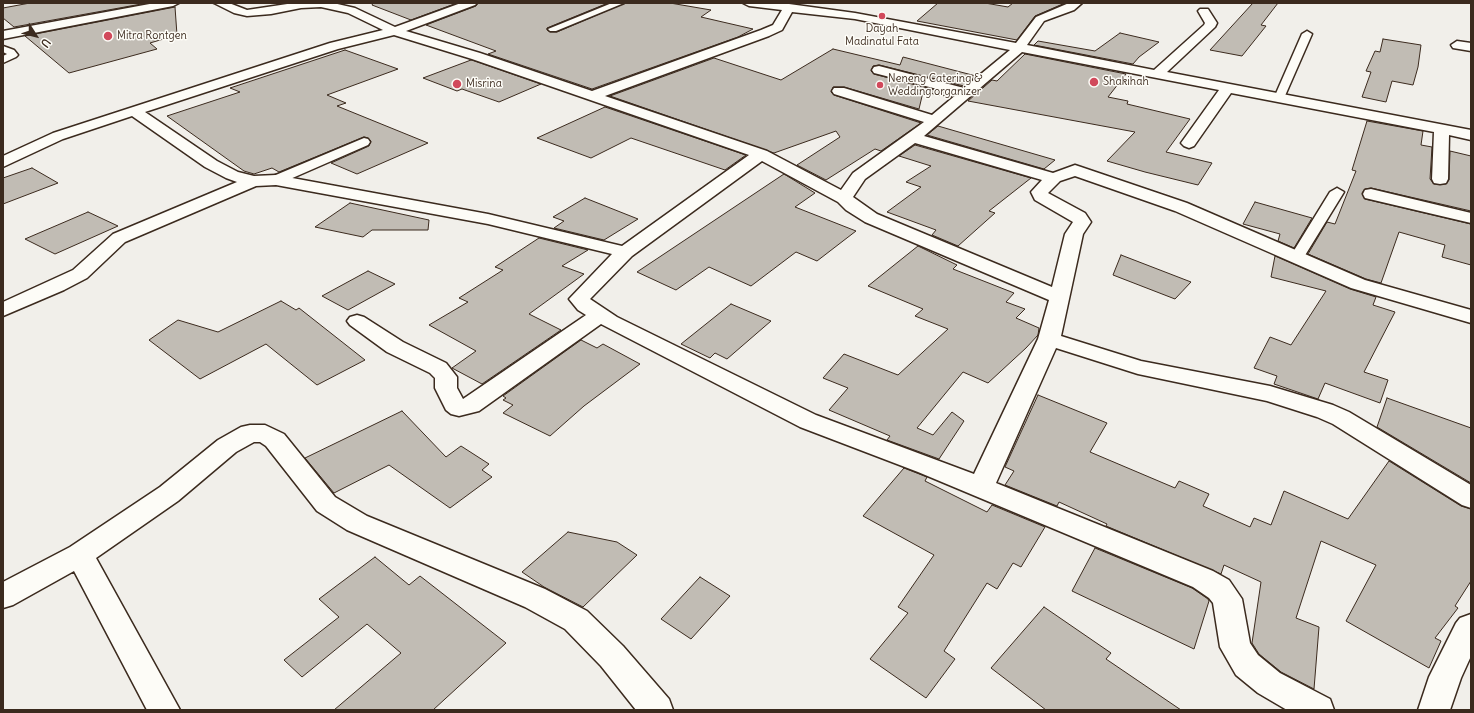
<!DOCTYPE html>
<html>
<head>
<meta charset="utf-8">
<style>
	body { margin:0 }
	#map { position:relative; width:1474px; height:713px; overflow:hidden; background:#f1efea; font-family:Delius,sans-serif }
	canvas { display:block }
	.frame { position:absolute; inset:0; border:4px solid #3b2a1e; pointer-events:none }
	.north { position:absolute; left:16px; top:16px; width:40px; height:40px; -webkit-text-stroke:3px #fdfcf7; paint-order:stroke; rotate:126deg; font-size:11px; font-weight:700; line-height:16px; text-align:center; color:#3b2a1e }
	.north::after { content:''; display:block; margin:auto; width:14px; height:18px; background:#3b2a1e; clip-path:polygon(50% 0,100% 100%,50% 72%,0 100%) }
</style>
</head>
<body>
<div id="map">
<canvas width="1474" height="713"></canvas>
<div class="frame"></div>
<div class="north">U</div>
</div>
<script>
const c = document.querySelector('canvas').getContext('2d');
c.lineJoin = 'round';
function fill(path, color) { c.fillStyle = color; c.fill(path, 'evenodd'); }
const poly = rows => new Path2D(rows.map(r => 'M' + r).join(''));
function trace(path, color, width, dash) { c.strokeStyle = color; c.lineWidth = width; c.lineCap = dash ? 'butt' : 'round'; c.setLineDash(dash || []); c.stroke(path); }
function write(font, color, halo, rows, align = 'center') {
  c.font = font + ' Delius,sans-serif'; c.lineWidth = 3; c.setLineDash([]); c.textBaseline = 'middle'; c.strokeStyle = halo; c.fillStyle = color; for (const [text, x, y, turn = 0] of rows) {
    c.save(); c.translate(x, y); c.rotate((+turn || 0) * Math.PI / 180); c.textAlign = isNaN(turn) ? turn : align; if (halo) c.strokeText(text, 0, 0); c.fillText(text, 0, 0); c.restore();
  }
}
const building = poly([
	[30,3,147,3,14,27,3,18,3,8,30,3],
	[373,3,457,3,411,20,372,5,373,3],
	[478,3,608,3,547,28,547,30,550,32,557,32,625,3,670,3,711,10,701,17,753,29,738,37,592,89,488,54,496,51,426,25,476,6,478,3],
	[938,3,985,3,1008,7,1013,3,1065,3,1035,16,1017,40,917,21,938,3],
	[1253,3,1278,3,1261,25,1266,26,1242,56,1210,50,1253,3],
	[175,7,177,35,150,43,157,49,69,73,25,36,175,7],
	[1120,33,1159,42,1139,57,1133,64,1034,45,1038,41,1095,51,1120,33],
	[1383,39,1421,45,1418,67,1413,85,1392,81,1386,102,1362,97,1371,72,1366,71,1375,51,1380,52,1383,39],
	[833,49,900,65,903,57,976,76,964,86,879,65,873,66,871,71,874,74,954,95,951,97,923,92,919,109,844,87,833,87,831,92,834,95,921,123,881,151,875,149,826,180,797,165,840,137,836,131,774,153,610,96,714,58,781,80,833,49],
	[345,50,398,69,327,95,346,103,337,106,428,143,357,174,331,163,369,146,371,141,368,138,364,137,279,172,272,168,254,174,244,171,167,116,240,92,230,88,345,50],
	[1025,54,1126,74,1108,97,1128,101,1127,104,1190,119,1166,152,1212,163,1198,185,1145,172,1107,161,1135,132,968,101,992,80,997,81,1025,54],
	[471,60,472,60,541,84,499,102,462,89,457,91,423,78,471,60],
	[605,107,746,155,725,170,631,138,591,158,537,138,605,107],
	[1367,121,1423,131,1421,145,1432,147,1430,179,1434,184,1446,184,1449,180,1450,151,1471,156,1471,211,1371,188,1365,189,1362,193,1365,199,1471,224,1471,265,1442,257,1445,245,1399,232,1381,283,1366,279,1308,254,1327,222,1335,224,1356,171,1352,170,1367,121],
	[938,126,1055,160,1044,169,927,135,938,126],
	[915,145,1031,178,989,211,995,213,958,246,932,235,936,230,887,212,921,187,906,182,931,166,899,156,915,145],
	[32,168,58,183,3,204,3,178,32,168],
	[784,174,815,193,795,207,856,231,817,261,796,252,751,286,709,267,676,290,637,272,784,174],
	[585,198,638,219,604,240,554,228,564,221,553,217,585,198],
	[1255,202,1312,218,1294,248,1278,241,1280,234,1243,224,1255,202],
	[350,203,429,220,428,230,372,230,363,237,315,227,350,203],
	[88,212,118,226,55,254,25,239,88,212],
	[539,238,588,250,562,266,584,274,529,314,561,330,482,384,452,368,476,351,429,325,468,302,459,298,503,270,495,267,539,238],
	[918,246,957,265,953,269,1014,293,1006,302,1025,309,1016,318,1039,328,1038,335,1026,348,988,383,963,372,917,428,933,435,952,412,964,421,939,459,887,440,890,436,829,410,848,388,823,378,844,354,898,375,948,329,915,316,923,309,868,286,918,246],
	[1121,255,1191,282,1175,299,1113,275,1121,255],
	[1275,256,1350,289,1376,297,1373,305,1395,312,1364,372,1388,380,1380,403,1325,383,1318,399,1274,384,1277,376,1254,368,1270,337,1291,345,1326,291,1271,277,1275,256],
	[368,271,395,284,348,310,322,296,368,271],
	[281,301,296,310,299,308,365,360,317,385,266,344,200,379,149,340,178,320,218,332,281,301],
	[731,304,771,321,727,359,715,353,710,358,681,344,731,304],
	[581,340,597,348,603,344,640,364,584,406,550,436,503,413,513,405,503,400,506,398,503,396,581,340],
	[1038,395,1107,423,1090,452,1175,488,1179,481,1209,494,1203,506,1250,527,1254,518,1271,525,1284,491,1348,519,1389,461,1461,506,1471,509,1471,581,1455,606,1458,608,1435,638,1441,641,1429,668,1346,621,1376,565,1321,541,1296,618,1319,627,1314,689,1281,672,1259,654,1252,643,1261,582,1224,565,1221,574,1106,526,1107,524,1059,502,1057,506,1005,485,1014,471,1005,467,1038,395],
	[1387,398,1471,428,1471,483,1377,427,1387,398],
	[402,411,446,457,461,446,489,464,482,470,492,477,450,508,389,465,334,493,305,458,402,411],
	[904,468,927,477,925,481,987,512,992,505,1045,527,1021,567,1013,563,997,589,987,583,944,651,955,659,926,698,870,659,908,613,898,607,934,555,863,516,904,468],
	[568,532,617,542,637,555,583,607,544,587,522,572,568,532],
	[1095,548,1192,588,1208,599,1209,601,1194,649,1072,591,1095,548],
	[375,557,409,585,420,576,506,643,433,710,334,710,401,653,367,624,302,677,284,660,339,617,319,599,375,557],
	[700,577,730,596,691,639,661,619,700,577],
	[1044,607,1111,653,1106,659,1181,710,1046,710,991,668,1044,607]
]);
fill(building, '#c1bcb4');
trace(building, '#3b2a1e', 1);
const service = poly([
	[612,3,624,3,556,31,550,31,548,29,612,3],
	[1307,31,1312,34,1284,98,1279,101,1275,100,1274,98,1302,34,1307,31],
	[3,46,14,50,18,55,16,57,3,63,3,56,7,54,3,52,3,46],
	[364,138,368,139,370,142,368,145,281,183,276,184,270,180,271,177,364,138],
	[1337,188,1344,192,1304,257,1302,260,1292,260,1290,257,1330,192,1337,188]
]);
const minor = poly([
	[214,3,229,3,247,10,294,3,333,3,355,8,395,27,461,3,477,3,475,5,406,31,480,53,592,91,761,30,773,25,782,10,749,6,743,3,789,4,855,13,1016,43,1036,17,1069,3,1082,3,1074,10,1044,21,1027,45,1154,70,1204,25,1205,23,1198,11,1200,9,1208,9,1217,23,1215,27,1167,72,1471,130,1471,140,1449,135,1448,179,1446,183,1440,184,1434,183,1432,179,1434,132,1231,93,1194,146,1189,148,1184,146,1181,143,1219,90,1022,52,924,136,1053,173,1075,165,1081,167,1187,203,1365,280,1471,310,1471,323,1351,288,1175,211,1075,176,1060,181,1048,193,1085,213,1091,222,1083,234,1061,336,1141,361,1270,386,1333,405,1349,412,1471,485,1471,508,1462,505,1333,424,1317,417,1267,401,1138,374,1056,348,996,483,1213,571,1229,580,1242,599,1250,643,1258,655,1280,673,1330,699,1334,710,1287,710,1258,693,1236,675,1220,647,1213,603,1209,598,1193,587,918,472,800,427,601,324,479,411,459,416,451,414,446,410,435,388,435,378,430,373,387,352,350,325,347,321,350,317,357,315,364,317,403,342,446,363,457,377,457,388,463,399,586,315,578,310,569,299,612,254,488,224,276,185,256,186,125,242,87,278,64,290,3,316,3,302,73,270,113,234,237,182,226,178,205,167,132,116,63,139,3,167,3,156,53,133,330,43,383,30,348,13,321,7,301,8,271,14,247,16,234,13,214,3],
	[792,12,855,19,1010,50,964,88,879,66,874,67,872,70,874,73,957,94,932,115,844,88,834,88,832,91,834,94,924,122,853,173,841,190,767,151,605,96,769,36,782,30,792,12],
	[394,35,472,59,749,155,622,246,488,214,276,175,254,176,238,172,217,161,145,112,338,49,394,35],
	[915,143,1042,180,1031,192,1035,200,1073,222,1065,234,1052,287,877,214,853,197,865,179,915,143],
	[762,161,838,202,846,210,865,222,1049,300,1038,339,974,474,816,415,617,317,590,299,632,256,762,161],
	[1457,41,1471,43,1471,51,1453,48,1451,45,1457,41],
	[1371,189,1471,213,1471,223,1365,198,1363,194,1365,190,1371,189],
	[250,425,265,425,284,434,335,497,367,516,545,589,587,611,623,646,669,699,673,710,636,710,601,666,565,629,525,607,347,530,317,511,266,446,260,442,254,442,236,452,178,501,96,558,180,710,147,710,74,571,13,605,3,608,3,582,70,547,160,487,218,440,241,427,250,425],
	[1471,614,1471,656,1461,678,1450,710,1418,710,1429,677,1456,623,1460,618,1471,614]
]);
const trunk = poly([
	[155,3,179,3,173,6,3,39,3,31,155,3]
]);
trace(service, '#3b2a1e', 3);
trace(minor, '#3b2a1e', 3);
trace(trunk, '#3b2a1e', 3);
fill(service, '#fdfcf7');
fill(minor, '#fdfcf7');
fill(trunk, '#fdfcf7');
for (const [x, y, r, color] of [
	[882,16,4,"#d1495b"],
	[108,36,5,"#d1495b"],
	[1094,82,5,"#d1495b"],
	[457,84,5,"#d1495b"],
	[880,85,4,"#d1495b"]
]) { const dot = new Path2D(); dot.arc(x, y, r, 0, 2 * Math.PI); c.fillStyle = color; c.fill(dot); trace(dot, '#fdfcf7', 1.5); }
write('11px', '#3b2a1e', '#fdfcf7', [
	["Dayah",882,29,"center"],
	["Madinatul Fata",882,42,"center"],
	["Mitra Rontgen",117,36],
	["Neneng Catering &",888,79],
	["Wedding organizer",888,92],
	["Shakihah",1103,82],
	["Misrina",466,84]
], 'left');
</script>
</body>
</html>
